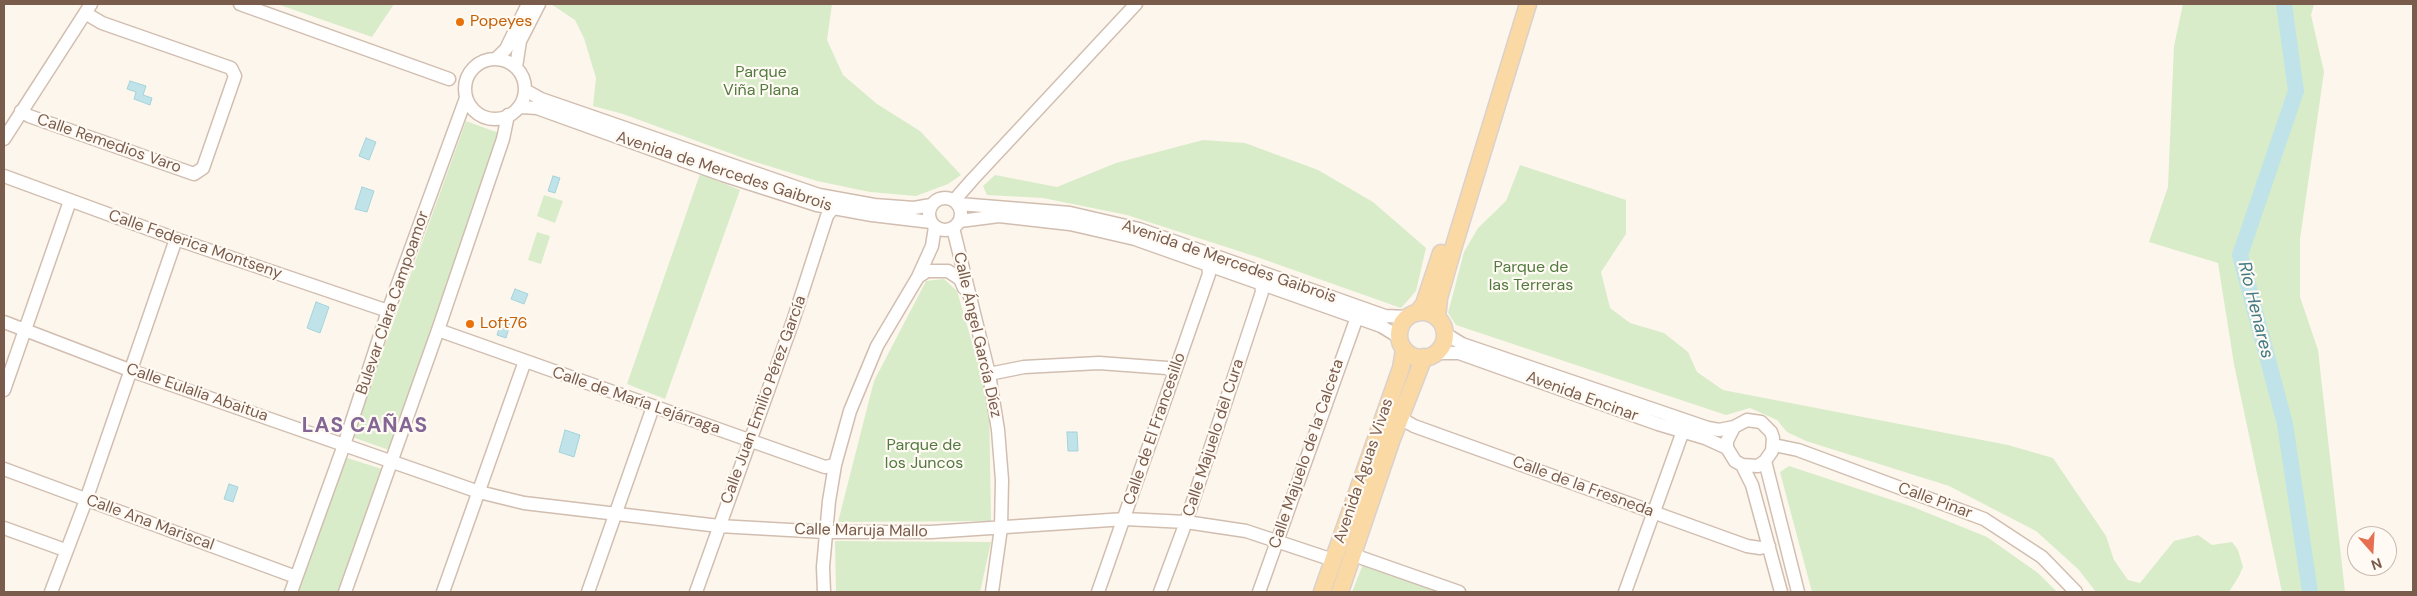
<!DOCTYPE html>
<html>
<head>
<meta charset="utf-8">
<style>
	body { margin:0 }
	#map { position:relative; width:2417px; height:596px; overflow:hidden; background:#fdf6ec; font-family:"DM Sans",sans-serif }
	canvas { display:block }
	.frame { position:absolute; inset:0; border:5px solid #7a5c4d; pointer-events:none }
	.north { position:absolute; left:2347px; top:526px; width:50px; height:50px; box-sizing:border-box; background:#fffaf3; border:1px solid #cabbb1; border-radius:50%; rotate:161deg; font-size:14px; font-weight:700; line-height:20px; text-align:center; color:#7a5c4d }
	.north::after { content:''; display:block; margin:auto; width:18px; height:22px; background:#e76f51; clip-path:polygon(50% 0,100% 100%,50% 72%,0 100%) }
</style>
</head>
<body>
<div id="map">
<canvas width="2417" height="596"></canvas>
<div class="frame"></div>
<div class="north">N</div>
</div>
<script>
const c = document.querySelector('canvas').getContext('2d');
c.lineJoin = 'round';
function fill(path, color) { c.fillStyle = color; c.fill(path, 'evenodd'); }
const poly = rows => new Path2D(rows.map(r => 'M' + r).join(''));
function trace(path, color, width, dash) { c.strokeStyle = color; c.lineWidth = width; c.lineCap = dash ? 'butt' : 'round'; c.setLineDash(dash || []); c.stroke(path); }
function write(font, color, halo, rows, align = 'center') {
  c.font = font + ' "DM Sans",sans-serif'; c.lineWidth = 4.5; c.setLineDash([]); c.textBaseline = 'middle'; c.strokeStyle = halo; c.fillStyle = color; for (const [text, x, y, turn = 0] of rows) {
    c.save(); c.translate(x, y); c.rotate((+turn || 0) * Math.PI / 180); c.textAlign = isNaN(turn) ? turn : align; if (halo) c.strokeText(text, 0, 0); c.fillText(text, 0, 0); c.restore();
  }
}
fill(poly([
	[277,4,394,4,372,37],
	[551,4,832,4,827,40,843,75,877,104,920,131,961,175,948,184,916,196,870,192,817,181,746,159,623,114,593,106,596,78,584,38,575,20],
	[2183,4,2314,4,2311,15,2324,72,2300,239,2300,297,2318,350,2345,592,2282,592,2234,364,2218,263,2149,242,2168,187,2174,46],
	[466,121,499,133,389,450,352,437],
	[1203,140,1245,143,1318,170,1373,202,1426,248,1416,291,1401,308,1254,256,1127,215,1043,198,987,195,983,186,995,175,1057,187,1116,163],
	[1520,165,1626,200,1626,234,1601,272,1610,308,1630,323,1664,333,1688,352,1697,372,1723,390,2008,445,2053,458,2106,536,2114,560,2128,580,2140,583,2174,541,2198,535,2212,545,2232,542,2238,550,2243,567,2239,576,2229,592,2096,592,2078,569,2036,531,1949,486,1806,441,1787,432,1777,420,1750,408,1726,415,1456,325,1448,313,1464,252,1478,228,1506,201],
	[700,174,740,190,665,399,627,384],
	[544,195,563,201,555,223,537,216],
	[537,232,550,236,541,264,528,260],
	[944,279,957,291,989,401,991,521,838,522,874,381,926,281],
	[344,457,382,469,338,592,297,592],
	[1789,466,1913,507,1987,537,2038,573,2057,592,1812,592,1780,472],
	[835,541,991,542,980,592,836,592],
	[1364,562,1448,592,1352,592]
]), '#d8ecc9');
const water = poly([
	[130,81,146,86,143,95,152,98,150,105,134,99,136,92,127,89,130,81],
	[366,138,376,142,369,160,359,156,366,138],
	[553,176,560,178,555,193,548,191,553,176],
	[362,187,374,191,367,212,355,209,362,187],
	[515,289,528,294,524,304,511,299,515,289],
	[316,302,329,307,320,333,307,328,316,302],
	[501,322,510,324,506,338,497,335,501,322],
	[565,430,580,435,574,457,559,452,565,430],
	[1067,432,1077,432,1078,451,1068,451,1067,432],
	[229,484,238,487,233,502,224,499,229,484]
]);
fill(water, '#bfe3e8');
trace(water, '#a5d3da', 1);
trace(poly([
	[2284,4,2296,91,2240,255,2285,424,2310,592]
]), '#bfe3e8', 16);
const minor = poly([
	[240,4,449,79],
	[497,58,506,49,528,4],
	'465 89a30 30 0 1 1 60 0a30 30 0 1 1-60 0Z',
	[516,67,520,41,539,4],
	[525,90,541,99,819,195,874,205,914,208,931,205],
	[521,107,537,108,723,175,817,205,872,215,931,222],
	[21,111,29,116,194,174,203,168,235,76,231,68,102,23,85,13],
	[4,139,91,4],
	[4,176,176,239,388,311],
	'929 214a16 16 0 1 1 32 0a16 16 0 1 1-32 0Z',
	[957,202,958,196,973,179,1136,4],
	[959,204,1070,213,1139,229,1385,316,1408,317],
	[960,221,999,216,1070,224,1135,239,1381,326,1399,337],
	[953,228,989,374,998,430,1002,480,1001,528,992,592],
	[918,277,927,271,948,271,960,279,964,288],
	[4,322,132,371,344,445,479,492,524,503,719,526,825,532,931,532,1125,519,1186,522,1246,531,1333,560],
	[438,330,825,467,835,465],
	[1444,333,1462,344,1708,428,1719,430,1734,427],
	[1436,353,1459,353,1658,424,1705,438,1727,448],
	[989,374,1024,367,1099,363,1167,368,1174,373],
	[4,390,70,201],
	[1400,418,1414,426,1747,546,1760,548,1769,546],
	[1774,445,1798,450,1984,519,2042,557,2076,592],
	[1765,461,1798,592],
	[1742,465,1758,466,1765,461,1772,451,1773,438,1771,432,1761,422,1747,420,1734,427,1727,441,1727,448,1735,461,1742,465,1752,485,1781,592],
	[4,469,296,577],
	[4,528,65,550],
	[1353,553,1362,558,1459,592],
	[51,592,86,500,176,239],
	[291,592,344,445,388,311,466,98],
	[345,592,438,330,503,139,508,115],
	[443,592,525,361],
	[588,592,653,407],
	[696,592,793,321,827,216,832,209],
	[824,592,823,567,829,501,835,465,850,411,877,346,918,277,932,246,935,227],
	[1098,592,1209,274,1208,265],
	[1160,592,1186,522,1262,292,1261,283],
	[1259,592,1357,317],
	[1625,592,1683,431]
]);
const major = poly([
	'1399 335a23 23 0 1 1 46 0a23 23 0 1 1-46 0Z',
	[1417,313,1424,304,1441,253],
	[1437,318,1439,298,1453,249,1528,4],
	[1322,592,1401,368,1404,350],
	[1340,592,1392,439,1424,357]
]);
trace(minor, '#d1beb0', 15);
trace(major, '#dad1cd', 19);
trace(minor, '#fff', 12);
trace(major, '#fbd9a5', 16);
for (const [x, y, r, color] of [
	[460,22,5,"#e8710a"],
	[470,324,5,"#e8710a"]
]) { const dot = new Path2D(); dot.arc(x, y, r, 0, 2 * Math.PI); c.fillStyle = color; c.fill(dot); trace(dot, '#fffaf3', 2); }
write('16px', '#c56008', '#fffaf3', [
	["Popeyes",470,22],
	["Loft76",480,324]
], 'left');
write('16px', '#537a41', '#fffaf3', [
	["Parque",761,73],
	["Viña Plana",761,91],
	["Parque de",1531,268],
	["las Terreras",1531,286],
	["Parque de",924,446],
	["los Juncos",924,464]
]);
write('16px', '#7a5c4d', '#fffaf3', [
	["Calle Remedios Varo",109,144,19],
	["Avenida de Mercedes Gaibrois",724,172,18],
	["Calle Federica Montseny",195,245,19],
	["Avenida de Mercedes Gaibrois",1229,262,19],
	["Bulevar Clara Campoamor",393,303,-71],
	["Calle Ángel García Díez",977,335,77],
	["Calle Eulalia Abaitua",197,393,19],
	["Avenida Encinar",1582,397,20],
	["Calle Juan Emilio Pérez García",764,400,-70],
	["Calle de María Lejárraga",636,401,19],
	["Calle de El Francesillo",1155,429,-71],
	["Calle Majuelo del Cura",1214,438,-72],
	["Calle Majuelo de la Calceta",1307,454,-71],
	["Avenida Aguas Vivas",1364,471,-71],
	["Calle de la Fresneda",1583,487,20],
	["Calle Pinar",1935,501,20],
	["Calle Ana Mariscal",150,523,20],
	["Calle Maruja Mallo",861,531,1]
]);
write('italic 18px', '#437c86', '#fffaf3', [
	["Río Henares",2255,310,76]
]);
c.letterSpacing = '1px';
write('bold 21px', '#846695', '#fffaf3', [
	["LAS CAÑAS",365,426]
]);
c.letterSpacing = '0px';
</script>
</body>
</html>
